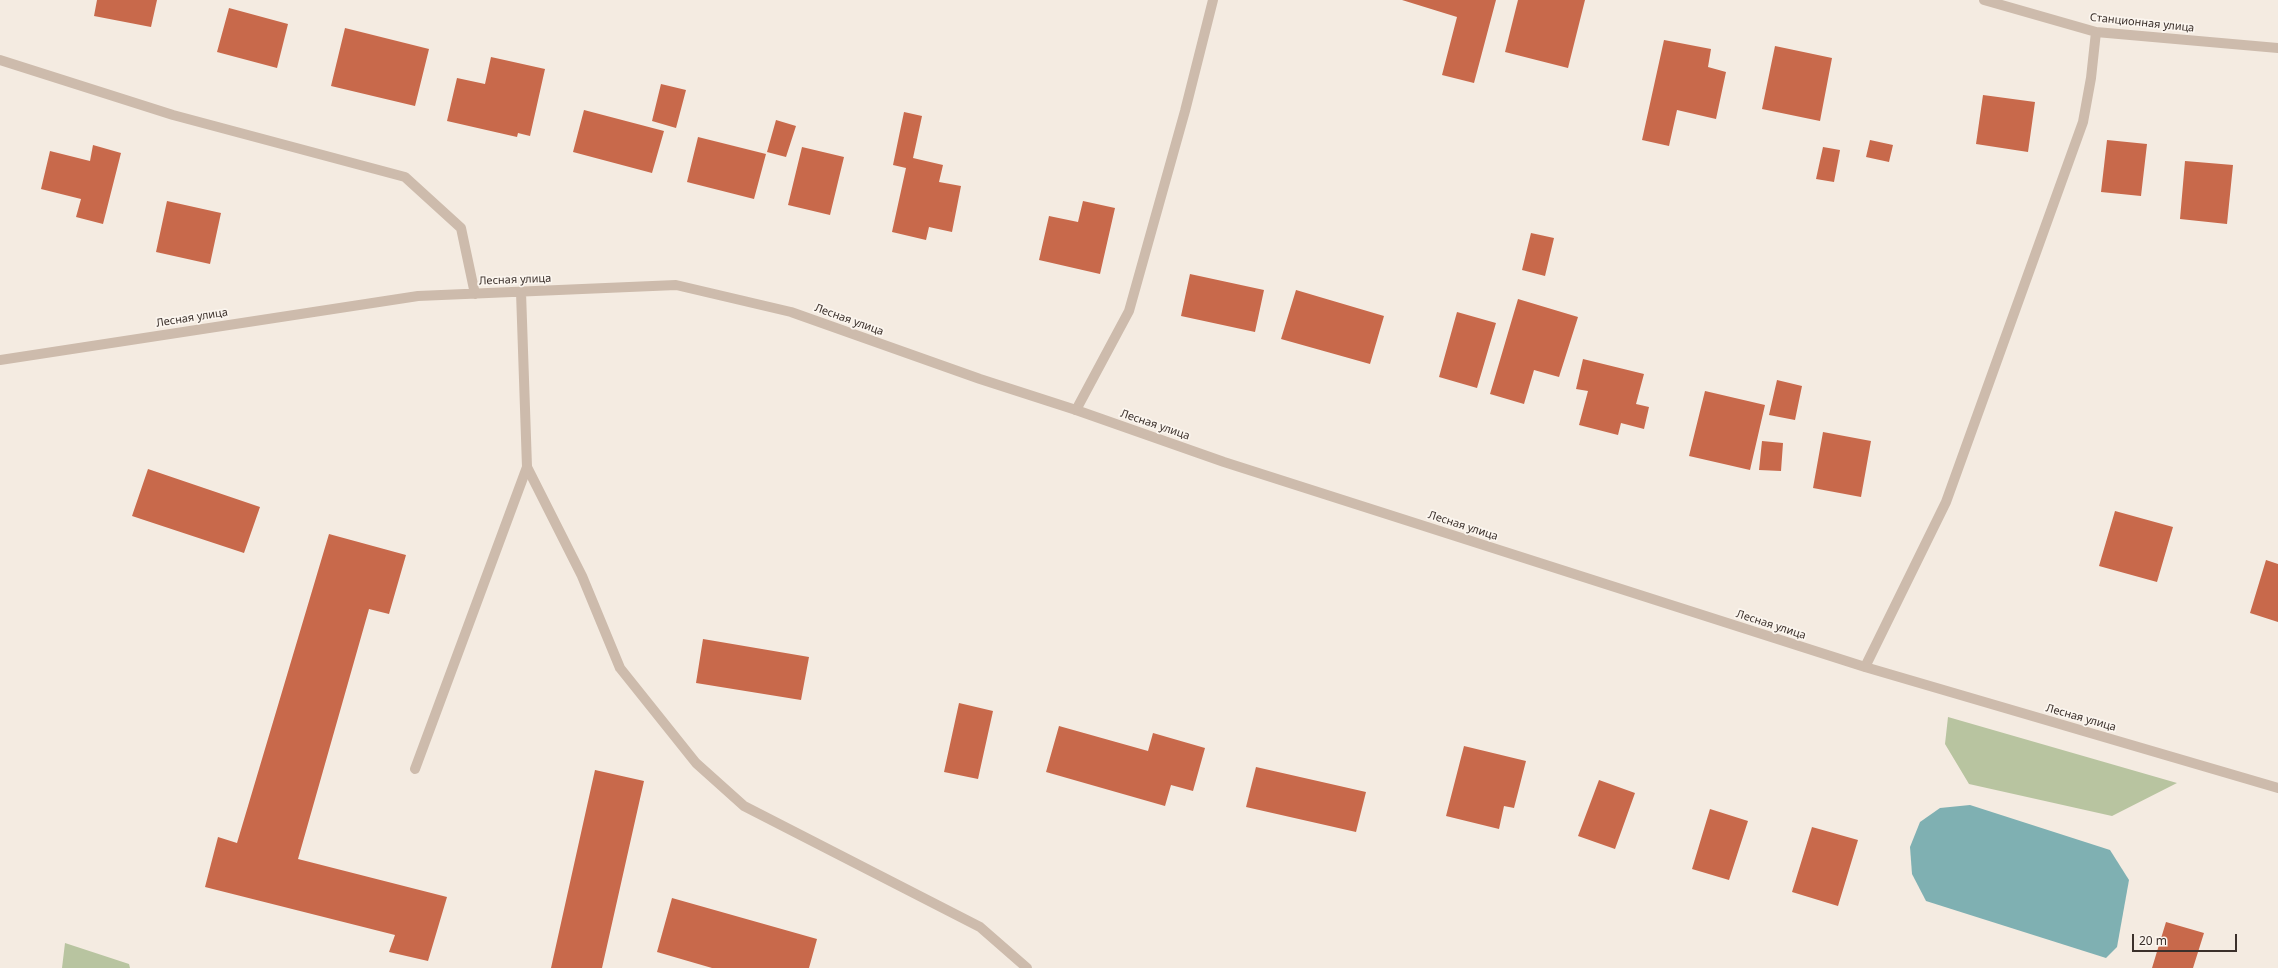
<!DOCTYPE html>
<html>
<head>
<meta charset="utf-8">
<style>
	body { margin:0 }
	#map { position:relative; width:2278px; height:968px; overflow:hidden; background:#f4ebe1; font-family:"Noto Sans",sans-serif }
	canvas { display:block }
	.scale { position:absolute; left:2132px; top:934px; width:105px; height:18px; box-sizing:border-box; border:2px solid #3b302b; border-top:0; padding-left:5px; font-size:12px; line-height:14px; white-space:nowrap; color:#3b302b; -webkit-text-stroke:3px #fbf5ee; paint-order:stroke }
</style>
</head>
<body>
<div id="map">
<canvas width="2278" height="968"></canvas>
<div class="scale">20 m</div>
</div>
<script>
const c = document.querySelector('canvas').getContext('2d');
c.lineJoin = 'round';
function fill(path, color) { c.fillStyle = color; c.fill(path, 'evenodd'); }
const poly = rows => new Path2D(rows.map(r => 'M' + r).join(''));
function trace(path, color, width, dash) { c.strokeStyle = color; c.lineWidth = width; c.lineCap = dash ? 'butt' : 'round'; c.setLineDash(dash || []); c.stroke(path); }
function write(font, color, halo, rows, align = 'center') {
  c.font = font + ' "Noto Sans",sans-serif'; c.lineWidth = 3.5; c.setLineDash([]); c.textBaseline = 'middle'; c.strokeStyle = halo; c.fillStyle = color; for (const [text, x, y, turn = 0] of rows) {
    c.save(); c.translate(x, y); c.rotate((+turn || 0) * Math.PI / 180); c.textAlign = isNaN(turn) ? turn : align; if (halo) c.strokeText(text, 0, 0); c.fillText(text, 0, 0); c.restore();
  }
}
fill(poly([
	[1948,717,2177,783,2112,816,1969,784,1945,744],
	[65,943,129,964,130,968,62,968]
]), '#b8c4a0');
fill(poly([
	[1970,805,2110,850,2129,880,2117,947,2106,958,1926,901,1912,874,1910,847,1920,822,1940,808]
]), '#7fb0b2');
fill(poly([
	[97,0,157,0,151,27,94,16],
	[1402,0,1496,0,1474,83,1442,75,1457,17],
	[1518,0,1585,0,1568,68,1505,52],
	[229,8,288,24,277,68,217,52],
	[345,28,429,49,415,106,331,86],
	[1664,40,1711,49,1708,67,1726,72,1716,119,1677,110,1669,146,1642,140],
	[1775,46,1832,58,1820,121,1762,109],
	[491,57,545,69,530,136,518,133,517,137,447,121,457,78,485,84],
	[661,84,686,90,676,128,652,121],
	[1983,95,2035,102,2028,152,1976,144],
	[584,110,664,131,652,173,573,152],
	[904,112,922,116,913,158,943,165,939,182,961,186,952,232,929,227,926,240,892,232,906,168,893,165],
	[776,120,796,126,786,157,767,152],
	[698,137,766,154,754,199,687,182],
	[1870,140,1893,145,1889,162,1866,157],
	[2107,140,2147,144,2141,196,2101,192],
	[93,145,121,153,103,224,76,217,81,199,41,189,50,151,90,161],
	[802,147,844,157,830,215,788,205],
	[1823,147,1840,150,1834,182,1816,179],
	[2185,161,2233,165,2227,224,2180,219],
	[167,201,221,213,210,264,156,252],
	[1083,201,1115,208,1100,274,1039,260,1049,216,1078,222],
	[1531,233,1554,238,1545,276,1522,270],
	[1190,274,1264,290,1255,332,1181,316],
	[1296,290,1384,316,1370,364,1281,339],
	[1518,299,1578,317,1559,377,1534,370,1524,404,1490,394],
	[1457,312,1496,323,1477,388,1439,377],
	[1583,359,1644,374,1636,404,1649,407,1644,429,1621,423,1618,435,1579,425,1588,391,1576,389],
	[1777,380,1802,386,1795,420,1769,415],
	[1705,391,1765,405,1750,470,1689,456],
	[1823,432,1871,441,1861,497,1813,488],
	[1762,441,1783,443,1781,471,1759,470],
	[148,469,260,507,244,553,132,516],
	[2115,511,2173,527,2157,582,2099,566],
	[329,534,406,555,389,614,369,609,298,859,447,897,428,961,389,952,395,935,205,887,218,837,237,843],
	[2266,560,2278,564,2278,622,2250,613],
	[703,639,809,657,801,700,696,683],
	[959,703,993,711,978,779,944,772],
	[1059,726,1148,751,1153,733,1205,748,1193,791,1171,785,1165,806,1046,772],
	[1464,746,1526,761,1514,808,1504,806,1499,829,1446,816],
	[1256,767,1366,792,1356,832,1246,807],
	[595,770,644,781,602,968,551,968],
	[1599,780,1635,793,1615,849,1578,836],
	[1710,809,1748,821,1729,880,1692,869],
	[1812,827,1858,840,1838,906,1792,892],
	[672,898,817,939,809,968,712,968,657,952],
	[2166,922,2204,933,2193,968,2152,968]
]), '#c8694b');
trace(poly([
	[1076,410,1129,311,1185,111,1213,0],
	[527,467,582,576,620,668,696,763,744,806,980,927,1027,968]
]), '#cdbbac', 10);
trace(poly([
	[1984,0,2096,32,2278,48],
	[0,60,173,115,405,177,461,228,475,294],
	[0,360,418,296,676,285,791,312,980,379,1076,410,1224,462,1865,667,2278,788],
	[1865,667,1946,502,2083,122,2091,78,2096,32],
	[415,769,527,467,521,292]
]), '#cdbbac', 10);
write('11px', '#3b302b', '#fbf5ee', [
	["Станционная улица",2142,23,6],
	["Лесная улица",515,280,-2],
	["Лесная улица",192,318,-9],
	["Лесная улица",849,320,20],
	["Лесная улица",1155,425,19],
	["Лесная улица",1463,526,18],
	["Лесная улица",1771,625,18],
	["Лесная улица",2081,718,16]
]);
</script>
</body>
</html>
